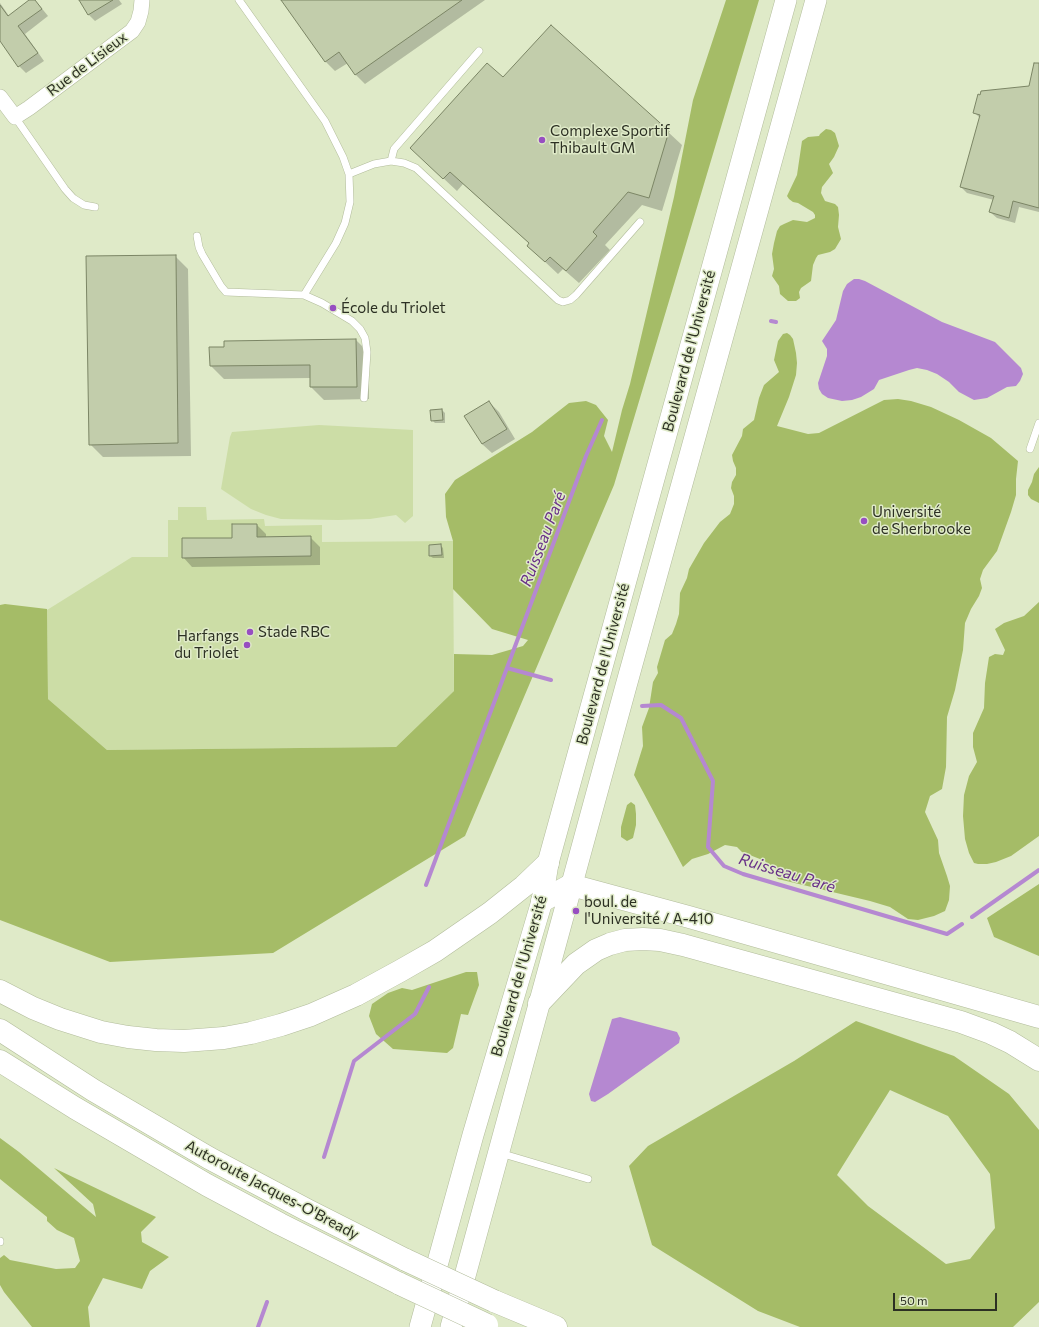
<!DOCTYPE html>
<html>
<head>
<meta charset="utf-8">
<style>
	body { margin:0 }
	#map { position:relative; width:1039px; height:1327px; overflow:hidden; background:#dfeac8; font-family:Commissioner,sans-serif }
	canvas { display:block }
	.scale { position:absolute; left:893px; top:1293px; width:104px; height:18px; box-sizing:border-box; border:2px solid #2c3023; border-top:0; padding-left:5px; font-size:12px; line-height:14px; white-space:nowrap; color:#2c3023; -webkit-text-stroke:3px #dfeac8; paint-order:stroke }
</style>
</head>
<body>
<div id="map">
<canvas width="1039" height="1327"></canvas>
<div class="scale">50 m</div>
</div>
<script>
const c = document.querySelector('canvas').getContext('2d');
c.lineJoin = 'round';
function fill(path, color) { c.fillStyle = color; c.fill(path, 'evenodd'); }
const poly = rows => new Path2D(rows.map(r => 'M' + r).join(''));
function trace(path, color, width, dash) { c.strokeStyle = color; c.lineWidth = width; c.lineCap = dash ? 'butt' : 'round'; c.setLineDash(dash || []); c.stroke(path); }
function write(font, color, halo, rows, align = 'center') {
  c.font = font + ' Commissioner,sans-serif'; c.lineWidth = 3; c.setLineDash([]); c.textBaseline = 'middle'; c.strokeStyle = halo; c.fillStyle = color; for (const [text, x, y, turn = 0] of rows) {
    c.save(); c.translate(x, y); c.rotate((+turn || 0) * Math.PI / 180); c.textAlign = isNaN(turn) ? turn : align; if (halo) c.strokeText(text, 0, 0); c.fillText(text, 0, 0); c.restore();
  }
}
fill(poly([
	[319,425,413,430,413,516,405,523,396,515,370,519,338,520,281,519,266,515,251,509,221,489,230,437,232,432],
	[178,507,206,507,207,520,264,519,265,526,322,525,322,542,453,541,454,691,396,747,107,750,48,699,47,610,132,557,168,557,168,520,178,520]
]), '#ccdda6');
fill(poly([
	[726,0,759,0,614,485,465,836,273,953,110,962,0,920,0,605,5,604,47,609,48,699,107,750,396,747,454,691,454,654,492,655,523,646,528,640,492,629,453,589,453,541,446,517,445,494,455,480,532,432,569,403,586,401,596,405,608,420,604,436,612,452,622,410,630,384,674,197,693,100],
	[826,129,831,130,835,133,839,146,834,157,829,164,833,173,822,187,821,193,825,201,835,204,838,207,839,215,838,227,841,239,835,249,830,252,818,255,816,258,813,265,811,281,801,288,799,292,800,298,796,301,788,301,780,294,779,286,772,276,774,269,772,254,774,243,777,231,780,226,784,224,793,220,807,222,815,218,815,215,813,212,798,203,793,202,789,199,787,196,797,175,802,141,808,137,819,136,820,134],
	[787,333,790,335,793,339,796,353,797,363,796,375,789,397,777,426,808,434,819,433,884,400,898,399,911,401,931,407,959,420,991,438,1018,461,1016,479,1016,495,1011,512,997,551,983,570,980,579,982,588,979,596,971,609,965,623,963,650,955,690,947,717,946,767,942,789,930,796,925,812,938,840,939,853,947,876,950,886,949,900,945,911,934,916,918,920,908,919,890,907,870,901,778,879,765,861,742,852,737,847,725,845,708,854,692,859,683,867,634,775,643,746,642,727,649,708,653,682,658,673,657,667,665,640,672,634,676,624,679,614,680,593,687,578,689,569,704,543,720,522,730,514,734,504,734,496,731,488,732,482,736,475,736,468,733,461,732,455,742,436,743,429,754,420,759,398,764,385,779,372,774,360,778,341,783,334],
	[1039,467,1039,503,1031,499,1028,495,1028,490,1032,482,1034,474],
	[1039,602,1039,836,1011,856,996,862,987,864,978,864,974,863,969,853,965,839,963,816,964,795,969,776,977,762,973,747,973,733,984,708,985,683,989,657,995,654,1003,655,1005,650,995,629,1004,623,1024,616],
	[631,802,635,805,636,814,636,825,633,838,627,841,621,837,621,827,627,805],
	[1039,884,1039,956,994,937,987,918],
	[466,972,477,972,479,985,468,1015,461,1014,453,1048,447,1053,393,1049,376,1034,369,1016,372,1004,388,993,402,988,412,990],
	[856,1021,954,1056,1009,1094,1039,1130,1039,1302,1013,1327,800,1327,758,1311,652,1245,629,1166,648,1146,794,1061],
	[890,1090,948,1116,990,1174,995,1228,970,1259,946,1264,868,1206,837,1175],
	[0,1138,19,1152,96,1217,93,1204,54,1168,156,1217,141,1232,142,1242,169,1257,150,1271,142,1289,103,1278,88,1307,90,1327,32,1327,4,1292,0,1285,0,1258,4,1255,10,1260,56,1269,75,1268,80,1261,74,1238,57,1230,47,1221,47,1217,0,1179]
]), '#a5bc67');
fill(poly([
	[854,279,859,279,865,281,942,322,995,342,1021,368,1023,374,1020,381,1016,386,1007,387,987,398,974,400,959,392,949,382,937,374,927,370,917,368,909,370,879,380,874,389,861,397,852,400,842,401,828,398,822,394,819,389,818,383,827,356,827,349,822,341,836,320,843,291,847,284],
	[620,1017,677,1032,680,1038,679,1043,608,1094,595,1102,591,1101,589,1094,612,1019]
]), '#b588d1');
fill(poly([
	[31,0,35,0,48,16,25,34,44,61,26,73,19,66,2,42,0,33,0,3,9,16],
	[82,0,119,0,122,4,95,21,89,15,80,1],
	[284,0,485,0,365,84,355,74,348,63,335,71,326,62,283,1],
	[503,79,668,132,682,145,662,211,642,205,605,245,610,250,579,283,563,269,558,274,528,246,530,244,463,184,457,191,411,148],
	[1039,79,1039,212,1019,207,1015,223,997,218,990,212,994,200,967,193,961,187,980,118,974,112,1030,87],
	[175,256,188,269,191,456,103,457,90,444],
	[356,340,369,353,369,399,324,400,311,387,311,378,224,379,211,366],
	[489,402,499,412,515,439,492,453,482,444],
	[442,410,445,413,445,423,435,423,432,420],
	[257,525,266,534,266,538,310,537,320,547,320,565,192,567,183,557,233,539],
	[441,546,443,548,444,558,433,558,430,556]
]), '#0003');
trace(poly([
	[771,321,776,322],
	[507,668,551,680],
	[642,706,661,705,681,718,713,781,708,847,724,866,743,874,947,934,962,924],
	[426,885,586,456,602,420],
	[972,917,1039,870],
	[324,1157,354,1061,415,1014,429,987],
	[258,1327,267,1302]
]), '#b588d1', 4);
const building = poly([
	[29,0,35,0,42,9,18,26,38,53,18,67,0,41,0,5,8,16,29,0],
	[79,0,113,0,88,15,79,0],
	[281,0,462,0,355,75,339,52,325,62,281,0],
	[551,25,669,131,649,198,628,192,593,232,597,236,566,271,550,257,545,262,527,246,529,243,450,172,443,179,410,148,487,63,503,77,551,25],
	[1034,63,1039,63,1039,208,1013,201,1009,218,989,212,994,196,960,187,980,115,973,113,978,94,980,95,981,91,1029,86,1034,63],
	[176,255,178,443,89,445,86,256,176,255],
	[356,339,357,387,310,387,310,365,210,366,209,347,224,347,224,341,356,339],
	[489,401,507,429,482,444,464,416,489,401],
	[442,409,443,420,431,421,430,410,442,409],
	[232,524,257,524,257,537,311,536,311,556,182,558,182,538,232,538,232,524],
	[441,544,442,555,429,556,429,545,441,544]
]);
fill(building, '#c2cdab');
trace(building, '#7b8565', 1);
const service = poly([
	[239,0,325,121,343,157,349,174,350,202,345,223,336,243,304,295],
	[15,117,65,189,73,198,84,205,95,207],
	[391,161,394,149,479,51],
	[349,174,374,164,391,161,404,163,416,168,558,300,563,302,570,300,576,295,640,222],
	[197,236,199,247,202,254,221,286,226,292,304,295,322,303,352,321,360,329,365,338,367,352,364,398],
	[1030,449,1039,423],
	[500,1153,588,1179],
	[0,1241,0,1242]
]);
const minor = poly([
	[0,97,15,117,29,108,132,31,138,22,141,11,142,0]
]);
const secondary = poly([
	[420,1327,473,1135,542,901,548,863,786,0],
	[451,1327,626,686,816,0]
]);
const motorway = poly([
	[542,901,571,885,689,917,1039,1017],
	[0,991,33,1008,60,1019,101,1032,128,1037,156,1040,184,1041,224,1038,251,1033,281,1025,311,1015,356,995,400,971,435,951,490,913,524,886,548,863],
	[539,1003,576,964,596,950,610,944,625,940,643,939,660,940,683,945,961,1022,991,1033,1010,1042,1039,1060],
	[0,1030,93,1090,209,1158,307,1210,406,1260],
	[0,1061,75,1108,207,1185,280,1224,400,1284],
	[494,1301,556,1327]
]);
trace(service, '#b2bc9b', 8);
trace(minor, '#b2bc9b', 16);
trace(secondary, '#b2bc9b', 22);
trace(motorway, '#b2bc9b', 23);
trace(service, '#fff', 7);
trace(minor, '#fff', 15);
trace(secondary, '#fff', 21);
trace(motorway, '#fff', 22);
const motorwayBridge = poly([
	[406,1260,494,1301],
	[400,1284,487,1325]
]);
trace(motorwayBridge, '#b2bc9b', 23, []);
trace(motorwayBridge, '#fff', 22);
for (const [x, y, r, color] of [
	[542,140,4,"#974ec1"],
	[333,308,4,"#974ec1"],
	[864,521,4,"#974ec1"],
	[250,632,4,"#974ec1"],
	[247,645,4,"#974ec1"],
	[576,911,4,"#974ec1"]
]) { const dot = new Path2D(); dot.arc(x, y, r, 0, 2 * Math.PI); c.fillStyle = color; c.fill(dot); trace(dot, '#dfeac8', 1.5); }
write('15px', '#2c3023', '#dfeac8', [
	["Rue de Lisieux",87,64,-37],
	["Boulevard de l'Université",689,351,-75],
	["Boulevard de l'Université",603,664,-75],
	["Boulevard de l'Université",519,976,-74],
	["Autoroute Jacques-O'Bready",272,1190,28]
]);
write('15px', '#2c3023', '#dfeac8', [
	["Complexe Sportif",550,131],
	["Thibault GM",550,148],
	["École du Triolet",341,308],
	["Université",872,512],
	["de Sherbrooke",872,529],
	["Stade RBC",258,632],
	["Harfangs",239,636,"right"],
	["du Triolet",239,653,"right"],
	["boul. de",584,902],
	["l'Université / A-410",584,919]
], 'left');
write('italic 16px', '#683087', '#dfeac8', [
	["Ruisseau Paré",543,539,-69],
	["Ruisseau Paré",787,873,17]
]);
</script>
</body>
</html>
